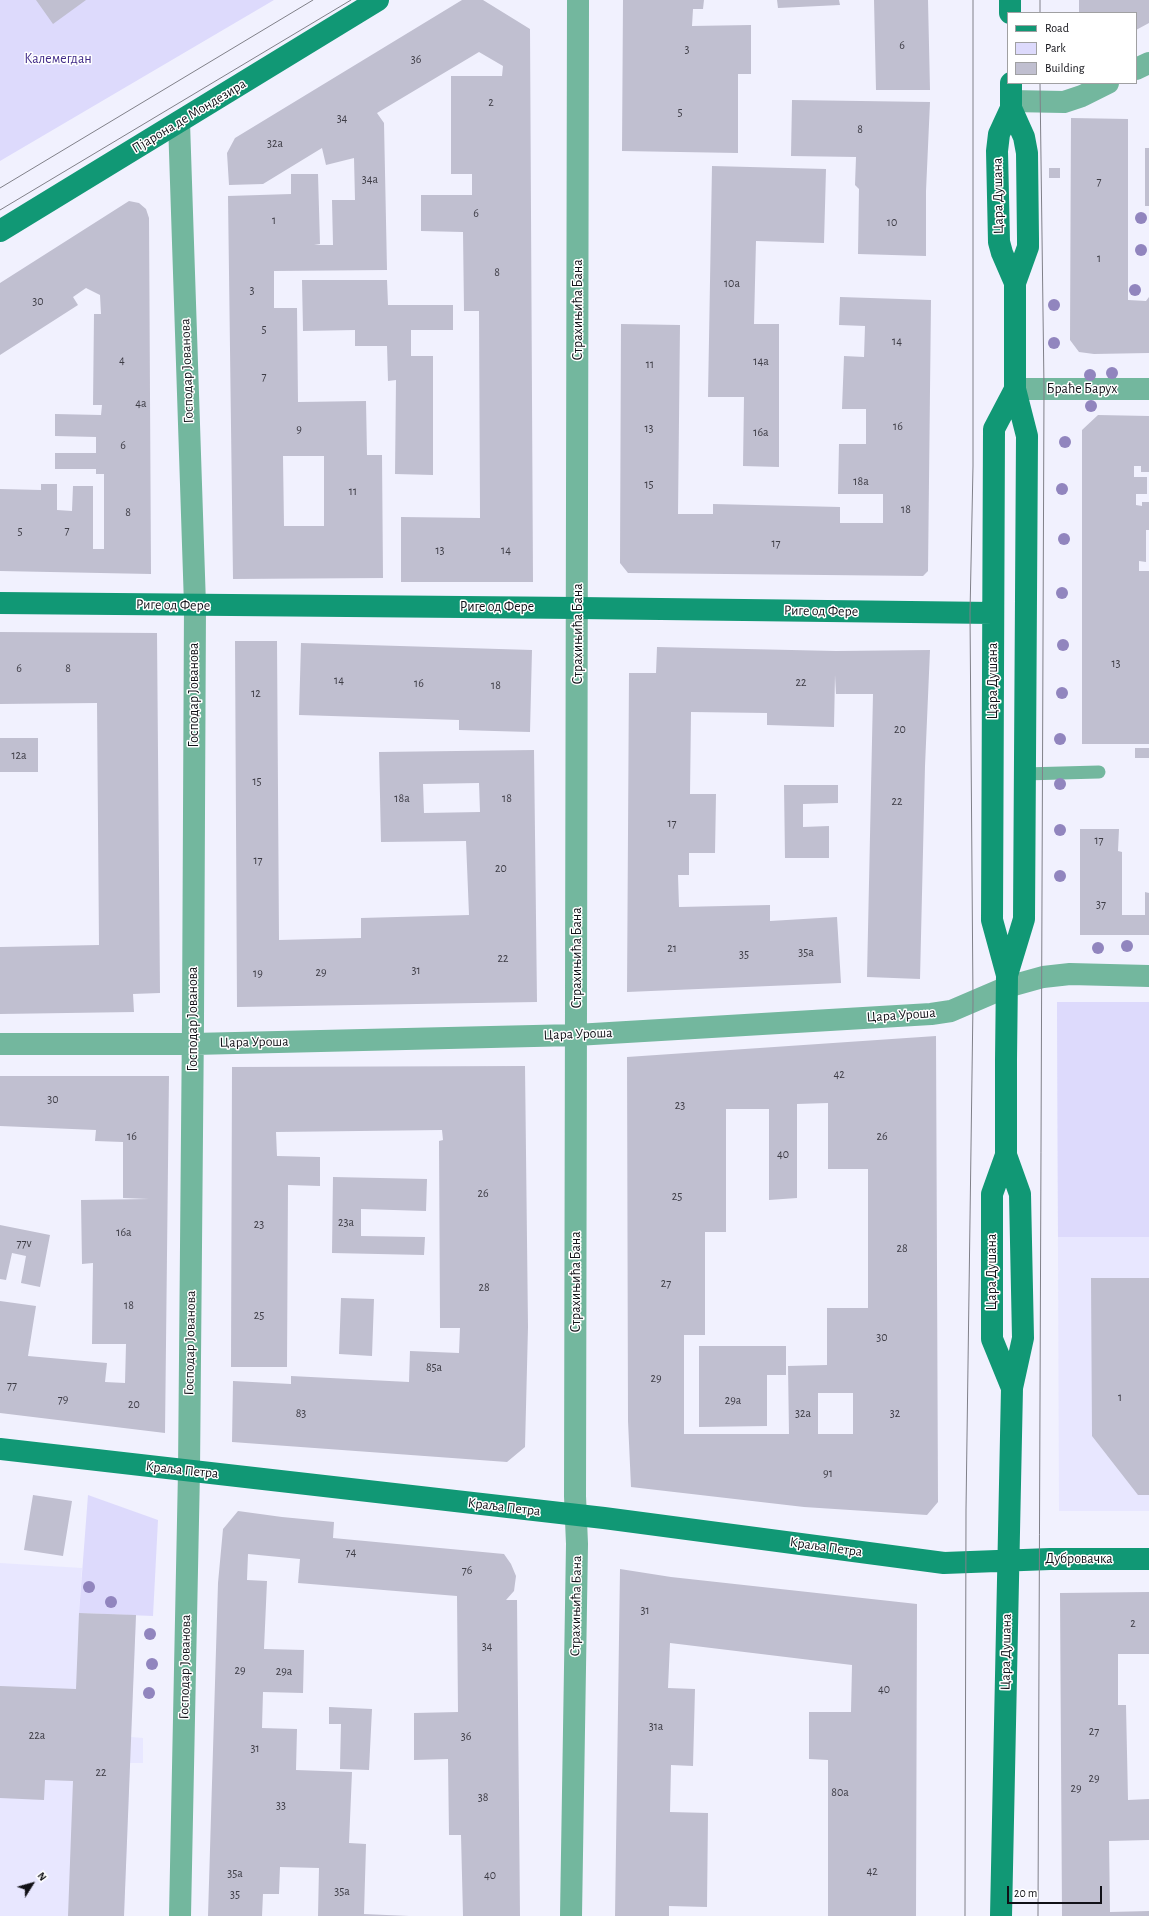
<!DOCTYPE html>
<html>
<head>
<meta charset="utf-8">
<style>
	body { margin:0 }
	#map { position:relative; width:1149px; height:1916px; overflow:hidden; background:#f1f1fe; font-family:"Alegreya Sans",sans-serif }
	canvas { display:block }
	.legend { position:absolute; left:1007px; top:12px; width:130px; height:72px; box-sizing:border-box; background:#fff; border:1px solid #a0a0a2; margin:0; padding:5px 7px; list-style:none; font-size:12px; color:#111117 }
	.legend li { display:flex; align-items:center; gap:8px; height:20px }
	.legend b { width:20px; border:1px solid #a0a0a2 }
	.north { position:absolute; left:12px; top:1864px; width:40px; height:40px; -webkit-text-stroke:3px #fff; paint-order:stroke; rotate:53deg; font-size:11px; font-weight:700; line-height:16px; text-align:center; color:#111117 }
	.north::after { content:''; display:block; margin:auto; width:14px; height:18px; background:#111117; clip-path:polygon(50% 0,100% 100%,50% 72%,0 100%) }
	.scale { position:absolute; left:1007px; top:1886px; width:95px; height:18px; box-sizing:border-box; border:2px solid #111117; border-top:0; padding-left:5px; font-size:12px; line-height:14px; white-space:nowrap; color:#111117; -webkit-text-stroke:3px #fff; paint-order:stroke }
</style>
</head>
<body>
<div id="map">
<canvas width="1149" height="1916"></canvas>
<ul class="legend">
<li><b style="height:5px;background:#119875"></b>Road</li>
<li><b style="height:11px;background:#dddafc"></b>Park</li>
<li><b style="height:11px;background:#c0bfd0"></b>Building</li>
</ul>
<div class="north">N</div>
<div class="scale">20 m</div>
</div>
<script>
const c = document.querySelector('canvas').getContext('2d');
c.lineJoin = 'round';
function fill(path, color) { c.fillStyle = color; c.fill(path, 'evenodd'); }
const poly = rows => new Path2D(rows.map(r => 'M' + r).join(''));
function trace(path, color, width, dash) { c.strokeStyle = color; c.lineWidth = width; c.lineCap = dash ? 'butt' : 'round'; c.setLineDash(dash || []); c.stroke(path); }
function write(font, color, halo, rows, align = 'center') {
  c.font = font + ' "Alegreya Sans",sans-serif'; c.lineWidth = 3; c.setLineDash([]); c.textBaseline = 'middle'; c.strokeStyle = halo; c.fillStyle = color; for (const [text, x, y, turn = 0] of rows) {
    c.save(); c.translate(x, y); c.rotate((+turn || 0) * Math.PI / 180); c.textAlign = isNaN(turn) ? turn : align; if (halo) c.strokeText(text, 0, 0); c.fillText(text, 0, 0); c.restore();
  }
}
fill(poly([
	[1057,1002,1149,1002,1149,1511,1059,1511],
	[0,1563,82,1568,79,1613,136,1615,131,1737,143,1738,143,1763,130,1763,124,1916,0,1916]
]), '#e8e7ff');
fill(poly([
	[0,0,274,0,0,161],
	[1057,1002,1149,1002,1149,1237,1058,1237],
	[88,1495,158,1520,153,1616,79,1613]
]), '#dddafc');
fill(poly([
	[36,0,86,0,53,24],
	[462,0,483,0,530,29,533,582,401,582,401,517,480,518,479,311,464,311,463,232,421,231,421,195,472,195,472,174,451,174,451,76,502,76,503,66,479,52,377,113,384,123,387,270,274,271,274,308,297,308,298,402,366,401,367,455,382,455,383,578,233,579,228,196,291,194,291,174,318,174,320,244,314,245,333,245,332,200,355,200,354,158,326,165,322,148,263,184,229,185,227,153,235,138],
	[283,456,324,456,324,526,284,526],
	[623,0,704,0,703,9,693,9,692,26,751,25,751,74,738,74,738,153,622,151],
	[777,0,839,0,840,5,778,8],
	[874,0,928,0,930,90,876,90],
	[1079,0,1149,0,1149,23,1136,30,1136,13,1079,13],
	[792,100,930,102,926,191,926,256,858,254,859,189,855,185,856,157,791,156],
	[1071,118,1128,119,1128,300,1146,301,1149,297,1149,353,1094,354,1079,352,1070,340],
	[1145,148,1149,148,1149,206,1145,206],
	[712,166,826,169,824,243,756,241,754,324,779,324,779,467,743,466,744,397,708,397],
	[1049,168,1060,168,1060,178,1049,178],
	[129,201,139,203,146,209,149,218,151,574,0,571,0,489,41,490,41,484,57,484,57,510,72,511,73,486,93,486,93,549,104,549,104,474,96,474,96,469,55,469,55,453,96,453,96,437,55,436,55,414,101,415,102,405,93,405,94,314,101,314,100,295,86,288,73,297,78,305,0,355,0,283],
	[302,280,387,280,388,305,453,305,453,330,411,330,411,356,433,356,433,475,395,474,396,380,388,381,387,346,355,346,355,330,303,331],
	[840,297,931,300,928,571,923,576,628,573,620,563,621,324,680,325,678,514,713,514,713,504,840,507,840,523,883,523,883,494,838,494,839,444,866,444,866,409,842,409,844,356,864,357,865,326,839,325],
	[1098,415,1149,416,1149,472,1141,472,1141,466,1134,466,1134,477,1147,477,1147,494,1136,494,1136,505,1142,506,1142,502,1149,502,1149,530,1146,530,1146,562,1139,561,1139,571,1149,571,1149,744,1082,744,1082,430],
	[0,632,157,633,160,993,133,994,134,1012,0,1014,0,947,99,945,97,703,0,704],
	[235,641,277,641,279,940,361,938,361,918,469,915,466,841,381,842,379,752,534,750,537,1002,237,1007],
	[479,783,480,812,424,813,423,784],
	[301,643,532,650,530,732,459,730,459,720,299,715],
	[657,647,836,651,930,650,925,766,920,979,867,977,873,694,836,694,835,675,834,727,767,725,767,713,691,712,690,794,716,794,715,853,689,853,689,875,678,875,679,907,770,905,770,921,837,917,841,983,627,992,629,673,656,673],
	[0,738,38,738,38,772,0,772],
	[1135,748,1149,748,1149,758,1135,758],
	[784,785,838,785,838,803,803,804,803,827,829,826,829,858,785,858],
	[1080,829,1119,829,1118,851,1122,852,1122,915,1145,915,1145,892,1149,893,1149,935,1080,935],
	[936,1036,938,1502,927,1515,804,1507,631,1487,628,1421,627,1057],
	[828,1103,828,1169,868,1169,868,1308,827,1308,827,1365,788,1366,789,1434,684,1434,684,1335,705,1335,705,1232,726,1232,726,1109,769,1109,769,1200,797,1198,797,1104],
	[818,1393,853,1393,853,1434,818,1434],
	[525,1066,528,1327,525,1447,507,1462,232,1442,233,1381,291,1384,291,1376,409,1382,410,1351,459,1353,460,1328,440,1328,439,1141,443,1140,442,1130,276,1132,277,1156,320,1157,320,1186,288,1185,287,1367,231,1367,232,1067],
	[0,1076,169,1076,165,1433,0,1413,0,1301,36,1306,28,1356,107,1363,105,1382,125,1383,126,1344,92,1344,93,1263,82,1264,81,1200,149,1199,123,1198,123,1142,95,1141,96,1130,0,1126],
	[333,1177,427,1179,426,1211,361,1209,361,1236,425,1237,424,1255,332,1253],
	[0,1225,50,1235,40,1287,21,1283,26,1256,12,1253,6,1280,0,1279],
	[1091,1278,1149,1278,1149,1495,1138,1495,1092,1436],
	[341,1298,374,1299,372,1356,339,1354],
	[699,1346,786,1346,786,1375,767,1375,767,1426,699,1427],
	[33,1495,72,1501,63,1556,24,1550],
	[238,1511,282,1517,334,1522,333,1538,504,1554,511,1564,516,1576,514,1591,506,1600,517,1600,520,1916,463,1916,461,1835,449,1835,448,1759,414,1760,414,1713,458,1712,457,1596,298,1583,300,1559,248,1554,247,1580,267,1581,264,1649,304,1650,303,1693,263,1692,262,1728,297,1729,296,1770,352,1772,349,1843,366,1844,364,1914,409,1916,318,1916,319,1868,280,1867,279,1894,263,1894,262,1916,208,1916,218,1583,223,1529],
	[620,1569,671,1577,917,1604,916,1916,828,1916,828,1760,809,1759,809,1712,851,1712,852,1665,670,1643,668,1688,695,1689,693,1766,671,1765,670,1812,708,1813,707,1907,669,1906,669,1916,615,1916],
	[1149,1592,1149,1654,1118,1654,1118,1705,1126,1705,1128,1800,1149,1799,1149,1840,1109,1841,1110,1912,1149,1911,1149,1916,1062,1916,1060,1593],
	[79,1613,136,1615,124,1916,68,1916,73,1781,45,1780,44,1800,0,1798,0,1686,76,1689],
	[329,1707,372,1709,369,1770,340,1769,341,1724,329,1724]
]), '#c0bfd0');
trace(poly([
	[1024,774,1099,772]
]), '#73b79e', 13);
trace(poly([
	[1136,69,1149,63],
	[1011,101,1064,102,1082,96,1108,83],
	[179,122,195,605,193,1021,189,1471,180,1916],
	[1015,389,1149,389],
	[0,1044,193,1044,576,1035,931,1014,951,1011,1007,987,1043,977,1070,974,1149,976],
	[571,1916,577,1544,575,1496,578,0]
]), '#73b79e', 22);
trace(poly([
	[1010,0,1010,13],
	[1011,108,999,134,997,151,999,242,1002,253,1015,283],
	[0,231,378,0],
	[0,603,578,608,993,613],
	[1007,975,992,920,994,429,1015,389],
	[1006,1155,992,1194,992,1339,1012,1388],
	[0,1449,604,1518,944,1563,1050,1559,1149,1559],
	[1001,1916,1012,1388,1023,1338,1020,1194,1006,1155,1006,1060,1007,975,1024,919,1027,436,1015,389,1015,283,1028,247,1028,239,1027,153,1024,137,1011,108,1011,83]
]), '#119875', 22);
trace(poly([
	[1040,13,1040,0],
	[0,188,313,0],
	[0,210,351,0],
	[965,1916,966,1509,973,1002,970,613,973,466,973,0],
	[1038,1916,1044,388,1040,83]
]), '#808089', 1);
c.fillStyle = '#9185be';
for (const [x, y] of [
	[1141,218],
	[1141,250],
	[1135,290],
	[1054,305],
	[1054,343],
	[1112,373],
	[1090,375],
	[1091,406],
	[1065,442],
	[1062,489],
	[1064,539],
	[1062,593],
	[1063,645],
	[1062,693],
	[1060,739],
	[1060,784],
	[1060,830],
	[1060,876],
	[1127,946],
	[1098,948],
	[89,1587],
	[111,1602],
	[150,1634],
	[152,1664],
	[149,1693]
]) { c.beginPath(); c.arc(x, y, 6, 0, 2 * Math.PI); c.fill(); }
write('12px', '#3d3c45', null, [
	["6",902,45],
	["3",687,49],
	["36",416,59],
	["2",491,102],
	["5",680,112],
	["34",342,118],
	["8",860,129],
	["32a",275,143],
	["34a",370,179],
	["7",1099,181],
	["6",476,213],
	["1",274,220],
	["10",892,222],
	["1",1099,258],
	["8",497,272],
	["10a",732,283],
	["3",252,290],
	["30",38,301],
	["5",264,329],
	["14",897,341],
	["4",122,360],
	["14a",761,361],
	["11",650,364],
	["7",264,376],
	["4a",141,403],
	["16",898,426],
	["13",649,428],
	["9",299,429],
	["16a",761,432],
	["6",123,445],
	["18a",861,481],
	["15",649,484],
	["11",353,491],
	["18",906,509],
	["8",128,512],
	["7",67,530],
	["5",20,531],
	["17",776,543],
	["13",440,550],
	["14",506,550],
	["13",1116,663],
	["6",19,668],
	["8",68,668],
	["14",339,680],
	["22",801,682],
	["16",419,683],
	["18",496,685],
	["12",256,693],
	["20",900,729],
	["12a",19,755],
	["15",257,781],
	["18a",402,798],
	["18",507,798],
	["22",897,801],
	["17",672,823],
	["17",1099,840],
	["17",258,860],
	["20",501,868],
	["37",1101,904],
	["21",672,948],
	["35a",806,952],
	["35",744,954],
	["22",503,958],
	["31",416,970],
	["29",321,972],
	["19",258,973],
	["42",839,1074],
	["30",53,1099],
	["23",680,1105],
	["16",132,1136],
	["26",882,1136],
	["40",783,1154],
	["26",483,1193],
	["25",677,1196],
	["23a",346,1222],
	["23",259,1224],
	["16a",124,1232],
	["77v",24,1243],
	["28",902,1248],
	["27",666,1283],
	["28",484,1287],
	["18",129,1305],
	["25",259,1315],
	["30",882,1337],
	["85a",434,1367],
	["29",656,1378],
	["77",12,1385],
	["1",1120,1397],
	["79",63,1399],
	["29a",733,1400],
	["20",134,1404],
	["83",301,1413],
	["32a",803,1413],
	["32",895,1413],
	["91",828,1473],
	["74",351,1552],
	["76",467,1570],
	["31",645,1610],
	["2",1133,1623],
	["34",487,1646],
	["29",240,1670],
	["29a",284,1671],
	["40",884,1689],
	["31a",656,1726],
	["27",1094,1731],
	["22a",37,1735],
	["36",466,1736],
	["31",255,1748],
	["22",101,1772],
	["29",1094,1778],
	["29",1076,1788],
	["80a",840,1792],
	["38",483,1797],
	["33",281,1805],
	["42",872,1871],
	["35a",235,1873],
	["40",490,1875],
	["35a",342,1891],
	["35",235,1894]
]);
write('14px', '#432d89', '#fff', [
	["Калемегдан",58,59]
]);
write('14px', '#111117', '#fff', [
	["Пјарона де Мондезира",189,116,-31],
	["Цара Душана",998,196,-91],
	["Страхињића Бана",578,310,-90],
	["Господар Јованова",187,371,-92],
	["Браће Барух",1082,389],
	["Риге од Фере",173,605,1],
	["Риге од Фере",497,607],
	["Риге од Фере",821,611,1],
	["Страхињића Бана",578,634,-90],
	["Цара Душана",993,681,-90],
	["Господар Јованова",194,695,-90],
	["Страхињића Бана",577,958,-90],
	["Цара Уроша",901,1015,-4],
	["Господар Јованова",193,1019,-90],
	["Цара Уроша",578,1034,-2],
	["Цара Уроша",254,1042,-1],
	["Цара Душана",992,1272,-90],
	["Страхињића Бана",576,1282,-90],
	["Господар Јованова",190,1343,-89],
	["Краља Петра",182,1470,6],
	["Краља Петра",504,1507,7],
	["Краља Петра",826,1547,8],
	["Дубровачка",1079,1559],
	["Страхињића Бана",576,1606,-89],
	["Цара Душана",1006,1652,-89],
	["Господар Јованова",185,1667,-89]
]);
</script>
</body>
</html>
